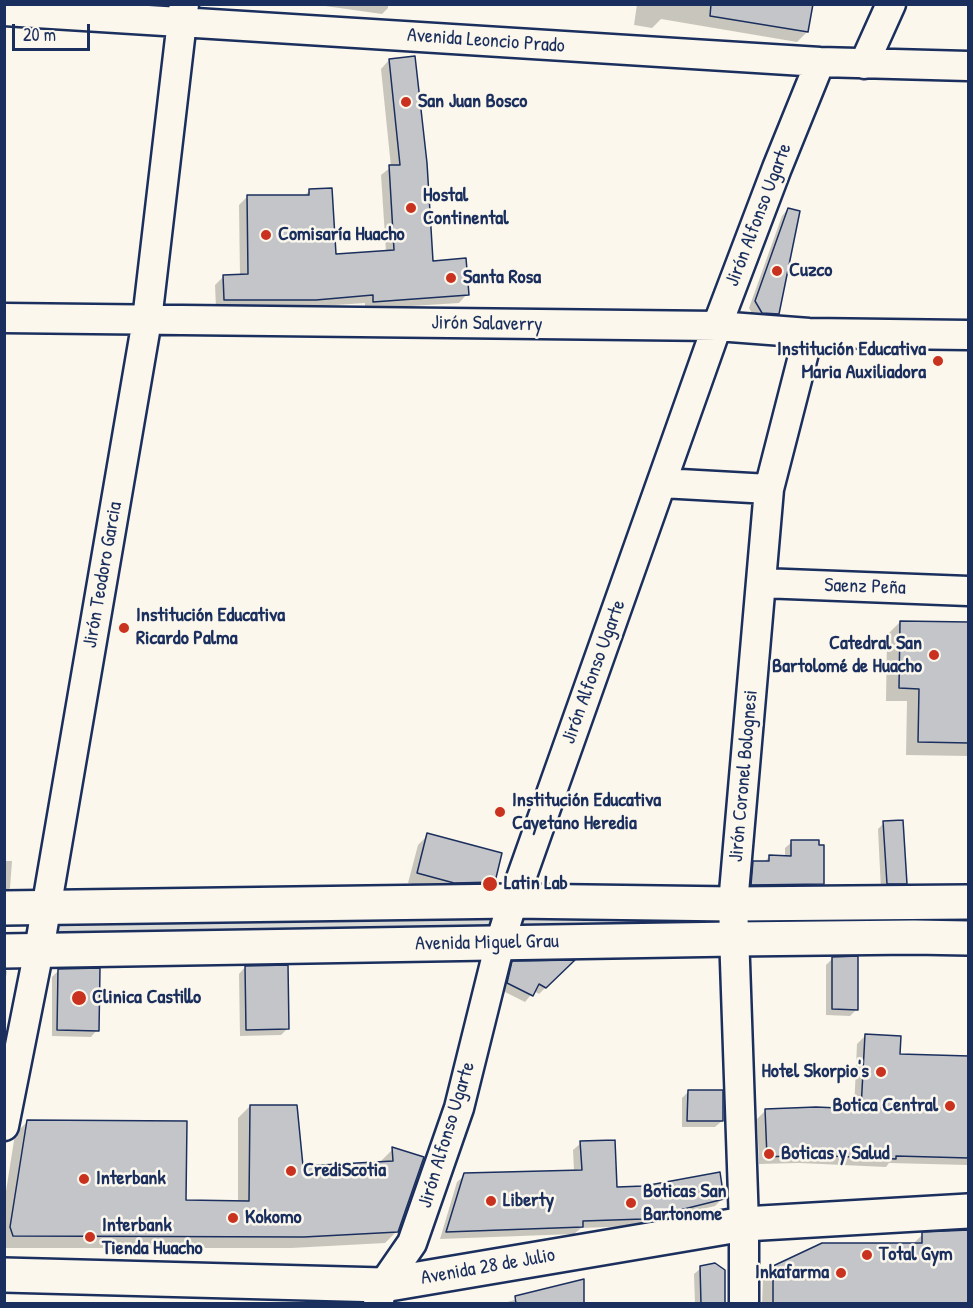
<!DOCTYPE html>
<html>
<head>
<meta charset="utf-8">
<style>
	body { margin:0 }
	#map { position:relative; width:973px; height:1308px; overflow:hidden; background:#fbf7ec; font-family:"Patrick Hand",sans-serif }
	canvas { display:block }
	.frame { position:absolute; inset:0; border:6px solid #1b2f5e; pointer-events:none }
	.scale { position:absolute; left:12px; top:24px; width:78px; height:27px; box-sizing:border-box; border:3px solid #1b2f5e; border-top:0; padding-left:8px; font-size:18px; line-height:21px; white-space:nowrap; color:#1b2f5e; -webkit-text-stroke:4px #fbf7ec; paint-order:stroke }
</style>
</head>
<body>
<div id="map">
<canvas width="973" height="1308"></canvas>
<div class="frame"></div>
<div class="scale">20 m</div>
</div>
<script>
const c = document.querySelector('canvas').getContext('2d');
c.lineJoin = 'round';
function fill(path, color) { c.fillStyle = color; c.fill(path, 'evenodd'); }
const poly = rows => new Path2D(rows.map(r => 'M' + r).join(''));
function trace(path, color, width, dash) { c.strokeStyle = color; c.lineWidth = width; c.lineCap = dash ? 'butt' : 'round'; c.setLineDash(dash || []); c.stroke(path); }
function write(font, color, halo, rows, align = 'center') {
  c.font = font + ' "Patrick Hand",sans-serif'; c.lineWidth = 5; c.setLineDash([]); c.textBaseline = 'middle'; c.strokeStyle = halo; c.fillStyle = color; for (const [text, x, y, turn = 0] of rows) {
    c.save(); c.translate(x, y); c.rotate((+turn || 0) * Math.PI / 180); c.textAlign = isNaN(turn) ? turn : align; if (halo) c.strokeText(text, 0, 0); c.fillText(text, 0, 0); c.restore();
  }
}
fill(poly([
	[499,905,488,935,49,943,53,913],
	[521,908,719,913,719,930,515,935]
]), '#dadad7');
fill(poly([
	[388,4,388,8,382,14,318,5],
	[637,4,798,4,807,32,797,42,661,19,652,28,634,25],
	[389,60,431,262,467,294,459,303,365,309,365,303,307,307,216,308,215,285,224,276,240,276,239,205,247,197,304,196,309,191,335,256,386,252,381,175,391,167,381,69],
	[788,209,778,313,771,320,755,319,749,308,782,216],
	[900,622,968,624,968,756,906,755,907,701,886,701,887,635],
	[884,823,906,883,899,890,881,890,878,829],
	[428,835,493,882,483,892,444,892,408,883,418,845],
	[792,842,823,884,816,890,745,891,747,869,754,862,764,862,770,856,785,857,785,848],
	[4,861,12,861,10,888,4,894],
	[833,958,856,1010,850,1016,826,1015,826,965],
	[572,962,539,994,534,991,525,1002,501,990,506,970,513,963],
	[245,967,287,1029,281,1035,240,1036,239,974],
	[59,970,97,1030,91,1037,52,1036,52,977],
	[4,971,7,971,4,990],
	[865,1036,899,1055,968,1057,968,1165,889,1163,886,1167,799,1163,759,1164,757,1119,766,1110,854,1110,857,1044],
	[688,1092,722,1121,715,1127,682,1127,682,1098],
	[250,1106,301,1167,381,1163,381,1161,393,1149,397,1231,385,1243,291,1248,4,1248,4,1204,15,1134,27,1122,184,1202,238,1202,238,1118],
	[581,1143,615,1189,723,1198,715,1206,634,1226,581,1228,574,1234,440,1239,457,1182,465,1175,574,1171,573,1150],
	[923,1234,968,1304,762,1304,763,1279,774,1268,912,1245],
	[701,1268,724,1304,695,1304,694,1274],
	[583,1281,582,1304,500,1304]
]), '#0003');
const building = poly([
	[711,4,813,4,808,32,710,16,711,4],
	[415,56,427,163,433,261,466,258,469,295,373,302,373,295,316,300,224,300,223,275,248,274,247,195,309,195,309,189,332,188,336,254,394,250,389,165,400,165,389,59,415,56],
	[788,208,800,211,779,314,762,313,755,301,788,208],
	[900,621,969,622,969,743,918,742,919,689,899,688,900,621],
	[903,820,907,884,887,884,883,821,903,820],
	[427,833,502,853,495,882,454,883,417,873,427,833],
	[791,840,819,840,819,845,824,845,824,884,751,885,753,861,769,861,769,855,791,856,791,840],
	[858,956,858,1010,832,1009,832,957,858,956],
	[575,960,546,988,539,984,533,996,507,983,512,961,575,960],
	[288,965,289,1029,246,1030,245,966,288,965],
	[100,968,99,1031,57,1030,58,969,100,968],
	[865,1034,901,1036,900,1054,969,1056,969,1158,896,1156,896,1159,808,1155,767,1157,765,1109,816,1107,861,1109,865,1034],
	[688,1090,723,1090,723,1121,687,1121,688,1090],
	[250,1105,297,1105,303,1166,393,1161,392,1147,424,1157,398,1232,304,1237,13,1236,10,1227,27,1120,187,1121,186,1200,249,1201,250,1105],
	[615,1140,617,1187,644,1186,720,1172,724,1199,644,1219,583,1221,583,1227,446,1232,464,1173,582,1170,580,1141,615,1140],
	[969,1230,969,1304,773,1304,773,1266,822,1243,922,1243,922,1232,969,1230],
	[715,1263,725,1270,725,1304,701,1304,700,1266,715,1263],
	[584,1279,584,1304,516,1304,515,1296,584,1279]
]);
fill(building, '#c3c5c9');
trace(building, '#1b2f5e', 1.5);
const street = poly([
	[4,11,820,62,968,66],
	[864,64,891,4],
	[4,318,717,326,809,333,968,335],
	[662,483,769,489],
	[761,583,968,591],
	[4,1126,39,950,147,320,184,4],
	[378,1304,383,1285,412,1243,459,1108,500,943,513,901,717,326,777,168,820,62],
	[744,1304,744,1224,733,904,769,489,809,333]
]);
const secondary = poly([
	[4,908,513,901,733,904,968,902],
	[4,951,734,939,914,937,968,938],
	[4,1275,383,1285,744,1224,968,1211]
]);
trace(street, '#1b2f5e', 33);
trace(secondary, '#1b2f5e', 38);
trace(street, '#fbf7ec', 28);
trace(secondary, '#fbf7ec', 33);
for (const [x, y, r, color] of [
	[406,102,6,"#c8321e"],
	[411,208,6,"#c8321e"],
	[266,235,6,"#c8321e"],
	[777,271,6,"#c8321e"],
	[451,278,6,"#c8321e"],
	[938,361,6,"#c8321e"],
	[124,628,6,"#c8321e"],
	[934,655,6,"#c8321e"],
	[500,812,6,"#c8321e"],
	[490,884,8,"#c8321e"],
	[79,998,8,"#c8321e"],
	[881,1072,6,"#c8321e"],
	[950,1106,6,"#c8321e"],
	[769,1154,6,"#c8321e"],
	[291,1171,6,"#c8321e"],
	[84,1179,6,"#c8321e"],
	[491,1201,6,"#c8321e"],
	[631,1203,6,"#c8321e"],
	[233,1218,6,"#c8321e"],
	[90,1237,6,"#c8321e"],
	[867,1255,6,"#c8321e"],
	[841,1273,6,"#c8321e"]
]) { const dot = new Path2D(); dot.arc(x, y, r, 0, 2 * Math.PI); c.fillStyle = color; c.fill(dot); trace(dot, '#fbf7ec', 2); }
write('20px', '#1b2f5e', '#fbf7ec', [
	["Avenida Leoncio Prado",486,41,4],
	["Jirón Alfonso Ugarte",759,215,-69],
	["Jirón Salaverry",487,324,1],
	["Jirón Teodoro Garcia",103,575,-80],
	["Saenz Peña",865,587,2],
	["Jirón Alfonso Ugarte",594,672,-70],
	["Jirón Coronel Bolognesi",744,776,-85],
	["Avenida Miguel Grau",487,943,-1],
	["Jirón Alfonso Ugarte",447,1135,-73],
	["Avenida 28 de Julio",488,1267,-10]
]);
write('bold 20px', '#1b2f5e', '#fbf7ec', [
	["San Juan Bosco",418,102],
	["Hostal",423,196],
	["Continental",423,219],
	["Comisaría Huacho",278,235],
	["Cuzco",789,271],
	["Santa Rosa",463,278],
	["Institución Educativa",926,350,"right"],
	["Maria Auxiliadora",926,373,"right"],
	["Institución Educativa",136,616],
	["Ricardo Palma",136,639],
	["Catedral San",922,644,"right"],
	["Bartolomé de Huacho",922,667,"right"],
	["Institución Educativa",512,801],
	["Cayetano Heredia",512,824],
	["Latin Lab",504,884],
	["Clinica Castillo",92,998],
	["Hotel Skorpio's",869,1072,"right"],
	["Botica Central",938,1106,"right"],
	["Boticas y Salud",781,1154],
	["CrediScotia",303,1171],
	["Interbank",96,1179],
	["Boticas San",643,1192],
	["Bartonome",643,1215],
	["Liberty",503,1201],
	["Kokomo",245,1218],
	["Interbank",102,1226],
	["Tienda Huacho",102,1249],
	["Total Gym",879,1255],
	["Inkafarma",829,1273,"right"]
], 'left');
</script>
</body>
</html>
